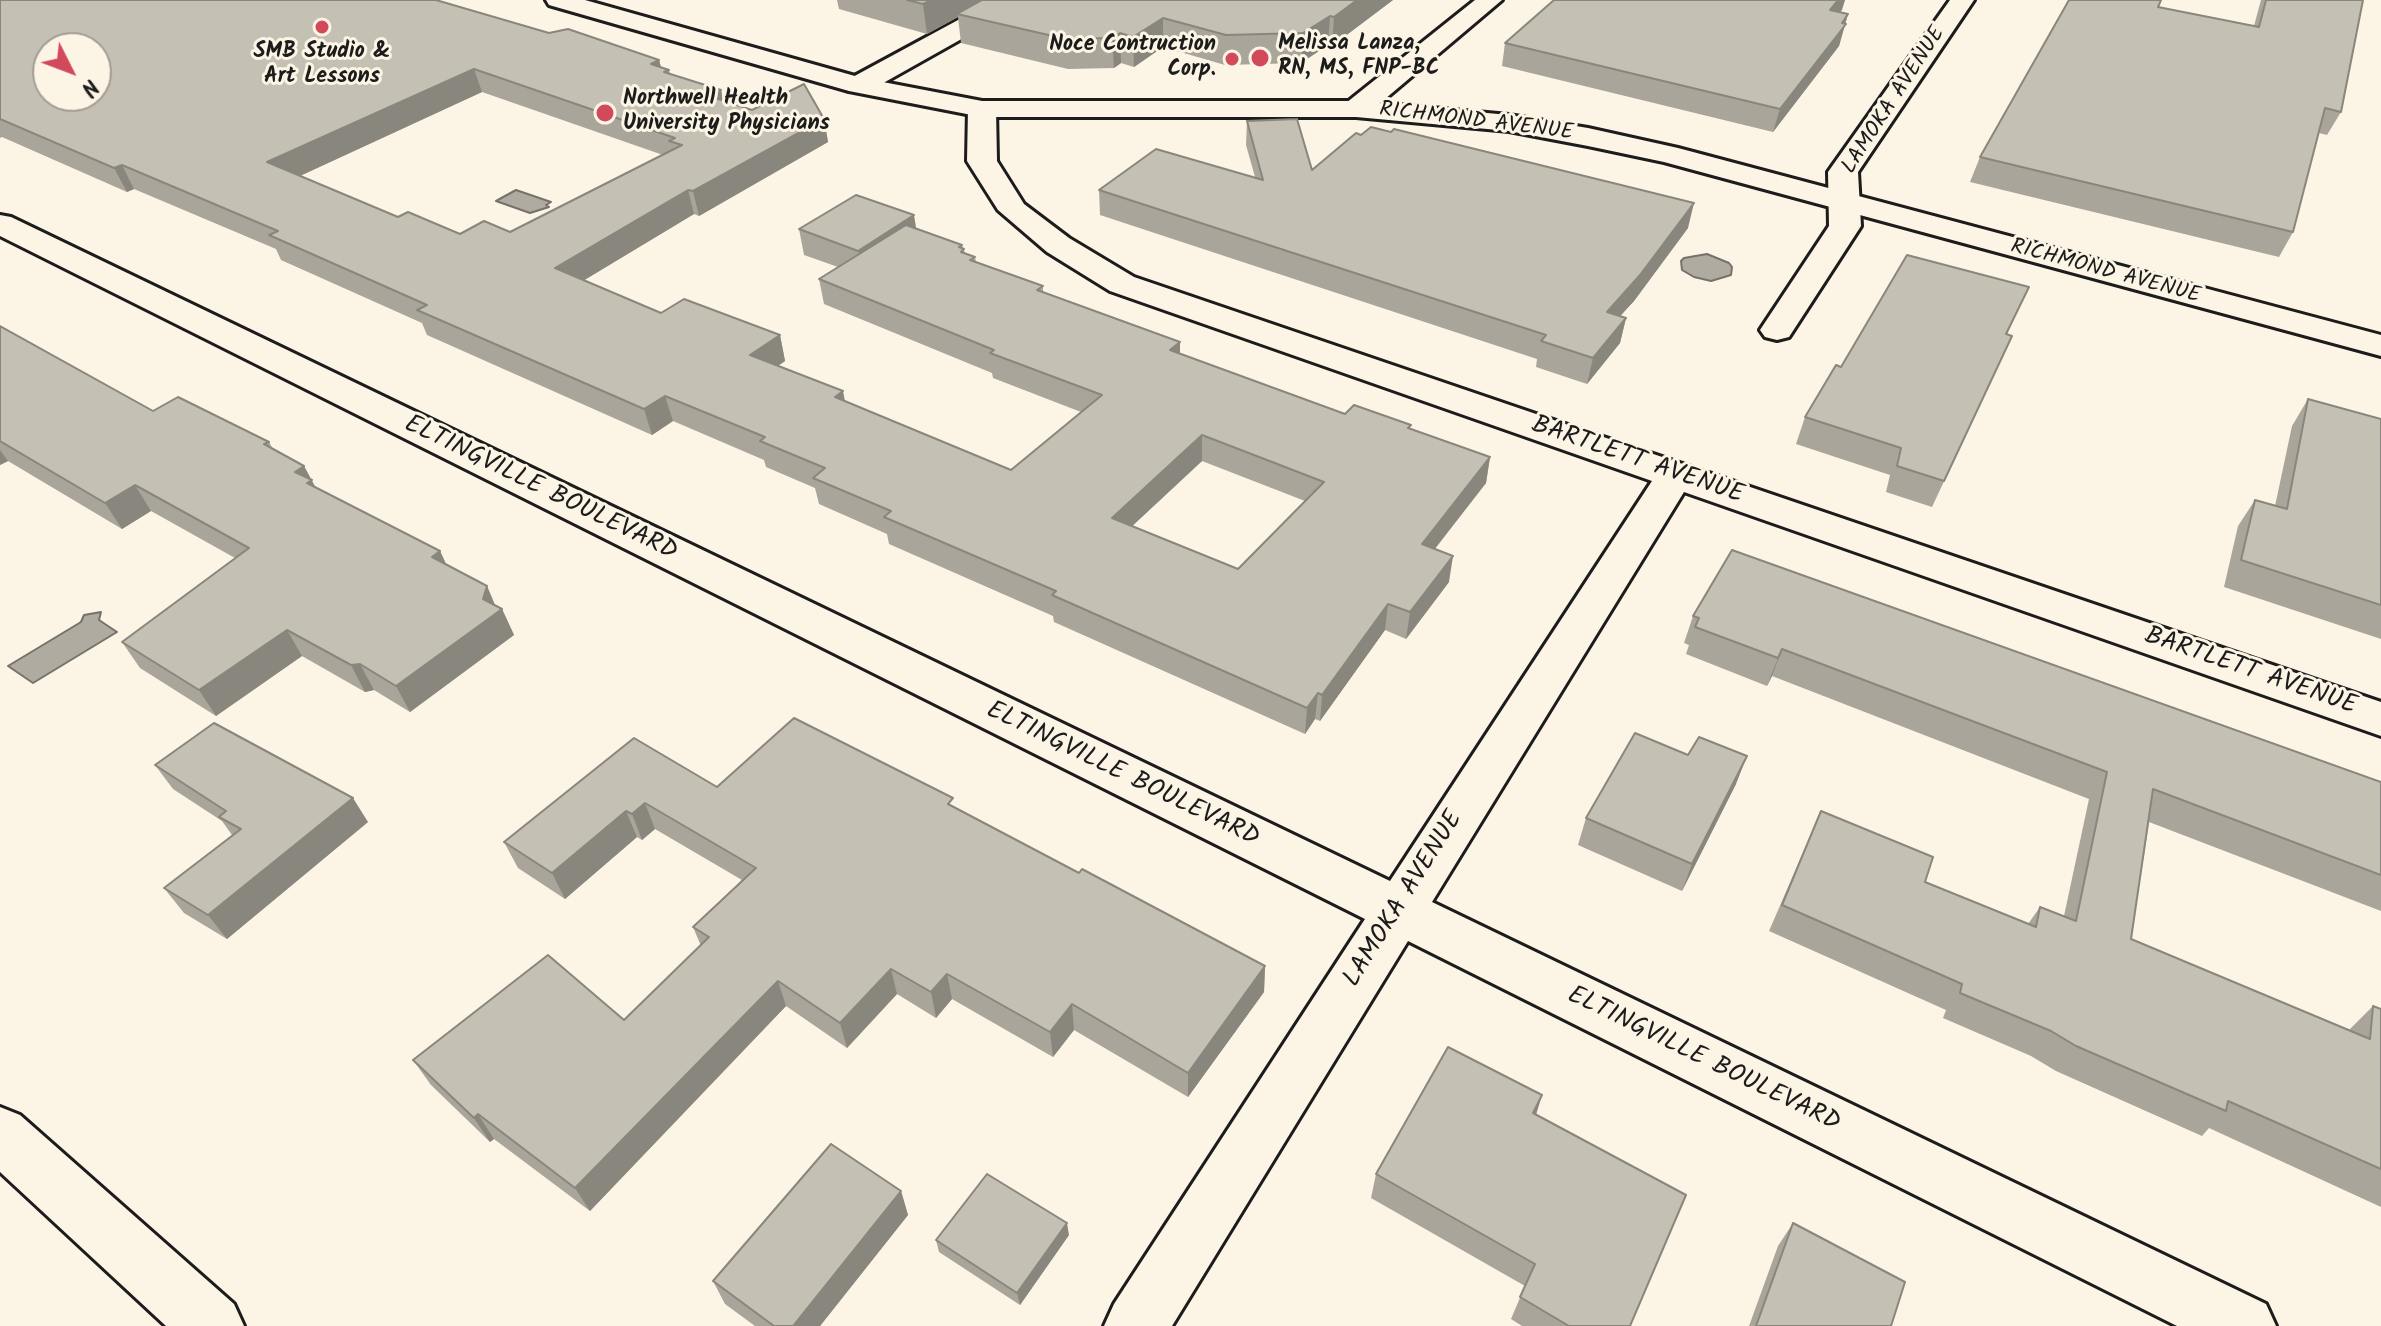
<!DOCTYPE html>
<html>
<head>
<meta charset="utf-8">
<style>
	body { margin:0 }
	#map { position:relative; width:2381px; height:1326px; overflow:hidden; background:#fcf5e5; font-family:Kalam,sans-serif }
	canvas { display:block }
	.north { position:absolute; left:32px; top:32px; width:80px; height:80px; box-sizing:border-box; background:#fcf5e5; border:2px solid #a29e95; border-radius:50%; rotate:132deg; font-size:22px; font-weight:700; line-height:32px; text-align:center; color:#1c1c1c }
	.north::after { content:''; display:block; margin:auto; width:28px; height:36px; background:#d1495b; clip-path:polygon(50% 0,100% 100%,50% 72%,0 100%) }
</style>
</head>
<body>
<div id="map">
<canvas width="2381" height="1326"></canvas>
<div class="north">N</div>
</div>
<script>
const c = document.querySelector('canvas').getContext('2d');
c.lineJoin = 'round';
function fill(path, color) { c.fillStyle = color; c.fill(path, 'evenodd'); }
const poly = rows => new Path2D(rows.map(r => 'M' + r).join(''));
function trace(path, color, width, dash) { c.strokeStyle = color; c.lineWidth = width; c.lineCap = dash ? 'butt' : 'round'; c.setLineDash(dash || []); c.stroke(path); }
function write(font, color, halo, rows, align = 'center') {
  c.font = font + ' Kalam,sans-serif'; c.lineWidth = 6; c.setLineDash([]); c.textBaseline = 'middle'; c.strokeStyle = halo; c.fillStyle = color; for (const [text, x, y, turn = 0] of rows) {
    c.save(); c.translate(x, y); c.rotate((+turn || 0) * Math.PI / 180); c.textAlign = isNaN(turn) ? turn : align; if (halo) c.strokeText(text, 0, 0); c.fillText(text, 0, 0); c.restore();
  }
}
const water = poly([
	[516,190,551,202,546,205,549,207,530,213,496,201,516,190],
	[1707,254,1729,263,1732,267,1731,275,1711,281,1694,277,1682,270,1681,261,1684,258,1707,254],
	[101,612,99,620,117,632,33,683,8,666,81,622,84,615,101,612]
]);
fill(water, '#b0aba1');
trace(water, '#75726c', 2);
const minor = poly([
	[995,0,1025,0,1022,5,869,91,849,91,845,85,849,79,995,0],
	[1475,0,1502,0,1366,115,1356,117,1346,115,1342,109,1346,103,1475,0],
	[1950,0,1974,0,1858,172,1861,226,1789,337,1777,340,1765,337,1760,330,1829,226,1828,172,1950,0],
	[982,101,992,103,996,109,997,161,1024,204,1069,238,1134,277,2381,702,2381,736,1684,492,1432,902,2266,1304,2276,1326,2177,1326,1408,941,1172,1326,1104,1326,1114,1304,1365,919,0,236,0,215,11,217,1390,881,1652,481,1110,291,1047,252,998,210,967,161,968,109,972,103,982,101],
	[0,1107,20,1115,234,1304,244,1326,166,1326,0,1172,0,1107]
]);
const secondary = poly([
	[546,0,585,0,862,78,982,101,1356,101,1509,115,1588,128,1678,148,2381,335,2381,356,1664,162,1588,146,1509,131,1356,117,982,117,849,91,549,5,546,0]
]);
trace(minor, '#1c1c1c', 6);
trace(secondary, '#1c1c1c', 6);
fill(minor, '#fcf5e5');
fill(secondary, '#fcf5e5');
fill(poly([
	[0,0,549,33,659,60,661,67,669,70,670,74,721,90,723,101,752,110,824,119,828,142,699,216,694,214,584,280,661,313,780,335,785,361,778,366,845,402,1011,470,1081,412,993,378,992,373,824,304,819,279,838,267,804,255,799,229,916,229,962,245,965,253,975,257,976,262,1043,286,1043,292,1180,354,1345,414,1411,429,1490,457,1486,483,1435,549,1449,582,1406,639,1385,630,1320,721,1315,719,1305,734,1054,622,1053,616,889,544,887,534,819,504,815,488,766,467,764,460,673,421,652,435,427,335,422,323,281,260,276,249,134,189,127,192,2,137,0,138],
	[482,92,663,155,510,232,460,234,398,217,300,176],
	[1202,461,1305,501,1238,569,1132,526],
	[837,0,1393,0,1332,46,1328,45,1301,63,1225,65,1163,47,1134,67,1121,63,1114,68,1068,69,961,43,958,17,927,34,839,9],
	[1554,0,1845,0,1840,12,1848,14,1839,46,1773,132,1502,66,1505,43],
	[2261,0,2363,0,2341,112,2327,135,2319,133,2293,232,2279,257,1970,182,1980,157,2158,7,2254,26],
	[1247,121,1312,170,1688,228,1634,301,1620,316,1626,318,1620,343,1587,384,1536,367,1537,359,1100,215,1099,190,1255,177,1246,145],
	[2029,287,2007,334,2012,336,1932,507,1886,492,1890,475,1796,444,1805,417,1841,367],
	[0,326,153,411,269,442,273,449,304,466,316,488,440,551,446,564,487,586,495,606,502,609,514,635,410,712,374,690,365,692,302,656,216,716,140,668,122,642,235,558,151,511,122,529,8,461,0,465],
	[2308,399,2381,419,2381,639,2224,587,2238,526,2255,500,2275,506,2292,426],
	[1693,616,2381,782,2381,911,2149,822,2131,939,2349,1030,2373,1006,2381,1009,2381,1207,2209,1128,2202,1136,2056,1071,2031,1056,1943,1018,1946,1010,1769,931,1821,811,1925,882,2028,924,2040,907,2064,916,2089,799,1772,676,1767,686,1686,654,1689,645,1684,643],
	[634,738,717,787,954,807,1079,873,1265,966,1264,992,1188,1097,1074,1030,1053,1057,952,999,936,1018,897,994,847,1048,786,1006,590,1211,494,1139,490,1142,431,1085,413,1060,624,1020,701,946,693,927,742,880,655,829,642,840,637,837,565,899,518,868,504,842],
	[1688,755,1736,784,1682,891,1578,845,1586,818],
	[155,765,368,822,227,939,184,913,164,888,232,835,222,821,173,789],
	[1542,1095,1536,1115,1630,1326,1522,1326,1511,1319,1525,1286,1371,1198,1376,1174],
	[901,1191,908,1215,820,1326,755,1326,725,1304,713,1281],
	[1793,1223,1891,1326,1749,1326,1778,1246],
	[1069,1235,1020,1305,939,1252,936,1240]
]), '#a9a59a');
fill(poly([
	[931,0,989,0,957,14,958,17,927,34,923,4],
	[1357,0,1393,0,1332,46,1334,17],
	[1838,0,1845,0,1842,10,1823,32,1830,10],
	[1848,14,1839,46,1773,132,1780,109],
	[1330,16,1328,45,1301,63,1303,33],
	[1163,18,1163,47,1134,67,1133,37],
	[1120,33,1121,63,1114,68,1112,38],
	[659,60,665,83,651,64],
	[474,69,482,92,278,186,267,162],
	[721,90,726,113,709,96],
	[824,119,828,142,699,216,693,191],
	[122,165,134,189,127,192,114,168],
	[688,190,694,214,563,293,555,268],
	[1694,203,1688,228,1634,301,1601,337,1607,312],
	[914,215,918,240,863,276,858,251],
	[1626,318,1620,343,1587,384,1593,358],
	[780,335,785,361,756,381,750,355],
	[1180,342,1180,367,1170,350],
	[843,391,848,417,835,397],
	[665,396,673,421,652,435,644,409],
	[1202,435,1202,461,1113,544,1112,518],
	[0,450,8,461,0,465],
	[1490,457,1486,483,1418,570,1422,544],
	[304,466,325,506,295,472],
	[135,485,151,511,122,529,105,503],
	[440,551,452,577,432,557],
	[1453,556,1449,582,1406,639,1410,612],
	[487,586,498,612,502,609,514,635,410,712,396,686,483,599],
	[1388,604,1385,630,1320,721,1322,695],
	[287,630,302,656,216,716,199,690],
	[1782,649,1772,676,1767,686,1778,658],
	[360,664,374,690,365,692,351,665],
	[1318,693,1315,719,1305,734,1307,708],
	[1747,756,1736,784,1682,891,1692,864],
	[353,798,368,822,227,939,208,915],
	[645,803,655,829,642,840,632,814],
	[626,811,637,837,565,899,552,873],
	[1265,966,1264,992,1188,1097,1188,1073],
	[891,969,897,994,847,1048,840,1023],
	[947,974,952,999,936,1018,931,992],
	[778,981,786,1006,590,1211,575,1188],
	[1072,1004,1074,1030,1053,1057,1050,1032],
	[1542,1095,1534,1120,1533,1113],
	[478,1114,494,1139,490,1142,474,1118],
	[901,1191,908,1215,820,1326,793,1326],
	[1067,1223,1069,1235,1020,1305,1017,1293]
]), '#89867d');
const building = poly([
	[0,0,436,0,549,33,568,29,659,60,651,64,669,70,664,72,721,90,709,96,752,110,804,84,824,119,693,191,688,190,555,268,661,313,684,299,780,335,750,355,843,391,835,397,1011,470,1102,395,990,353,994,350,819,279,906,225,962,245,959,247,964,249,961,252,975,257,970,260,1043,286,1037,290,1180,342,1170,350,1345,414,1354,405,1411,425,1408,428,1490,457,1422,544,1453,556,1410,612,1388,604,1322,695,1318,693,1307,708,1052,595,1056,591,884,517,891,511,813,478,825,468,760,441,765,437,665,396,644,409,417,310,427,305,269,235,278,231,122,165,114,168,0,119,0,0],
	[48,48,96,48,96,96,48,96,48,48],
	[474,69,675,138,669,141,682,145,510,232,484,221,460,234,408,212,398,217,267,162,474,69],
	[1202,435,1324,482,1238,569,1112,518,1202,435],
	[907,0,931,0,923,4,907,0],
	[982,0,1357,0,1334,17,1330,16,1303,33,1226,35,1163,18,1133,37,1120,33,1112,38,1066,39,957,14,982,0],
	[1554,0,1838,0,1830,10,1848,14,1842,23,1846,24,1780,109,1505,43,1554,0],
	[2069,0,2161,0,2158,7,2259,27,2266,0,2363,0,2341,112,2325,108,2293,232,1980,157,2069,0],
	[1297,119,1312,170,1356,133,1361,135,1371,127,1391,132,1394,129,1694,203,1640,275,1607,312,1626,318,1593,358,1541,341,1546,335,1099,190,1156,149,1263,180,1247,121,1297,119],
	[856,195,914,215,858,251,799,229,856,195],
	[1907,255,2029,287,2006,334,2012,336,1944,481,1897,466,1901,448,1805,417,1836,365,1841,367,1907,255],
	[0,326,153,411,178,397,269,442,264,444,304,466,295,472,312,480,307,483,440,551,432,557,487,586,483,599,502,609,396,686,360,664,351,665,287,630,199,690,122,642,249,548,135,485,105,503,0,441,0,326],
	[2308,399,2381,419,2381,605,2241,560,2255,500,2287,509,2308,399],
	[1732,550,2381,782,2381,875,2153,789,2131,939,2370,1039,2373,1006,2381,1009,2381,1169,2228,1101,2226,1111,2076,1046,2051,1031,1960,993,1962,984,1782,905,1821,811,1933,857,1925,882,2036,927,2040,907,2076,921,2107,772,1782,649,1778,658,1695,627,1699,618,1693,616,1732,550],
	[794,718,953,798,948,804,1079,873,1082,869,1265,966,1188,1073,1072,1004,1050,1032,947,974,931,992,891,969,840,1023,778,981,575,1188,478,1114,474,1118,413,1060,548,955,624,1020,709,937,693,927,756,868,645,803,632,814,626,811,552,873,504,842,634,738,717,787,794,718],
	[214,723,353,798,208,915,164,888,241,829,219,817,226,811,155,765,214,723],
	[1635,733,1688,755,1699,737,1747,756,1692,864,1586,818,1635,733],
	[1448,1047,1542,1095,1533,1113,1686,1195,1630,1326,1569,1326,1520,1297,1535,1264,1376,1174,1448,1047],
	[831,1144,901,1191,793,1326,774,1326,713,1281,831,1144],
	[987,1174,1067,1223,1017,1293,936,1240,987,1174],
	[1793,1223,1905,1282,1891,1326,1756,1326,1793,1223]
]);
fill(building, '#c4c0b3');
trace(building, '#89867d', 2);
for (const [x, y, r, color] of [
	[322,27,8,"#d1495b"],
	[1260,58,10,"#d1495b"],
	[1232,59,8,"#d1495b"],
	[605,113,10,"#d1495b"]
]) { const dot = new Path2D(); dot.arc(x, y, r, 0, 2 * Math.PI); c.fillStyle = color; c.fill(dot); trace(dot, '#fcf5e5', 3); }
write('bold 22px', '#1c1c1c', '#fcf5e5', [
	["Melissa Lanza,",1278,45],
	["RN, MS, FNP-BC",1278,70],
	["Noce Contruction",1216,46,"right"],
	["Corp.",1216,71,"right"],
	["SMB Studio &",322,53,"center"],
	["Art Lessons",322,78,"center"],
	["Northwell Health",623,100],
	["University Physicians",623,125]
], 'left');
write('22px', '#1c1c1c', '#fcf5e5', [
	["LAMOKA AVENUE",1895,101,-57],
	["RICHMOND AVENUE",1476,123,7],
	["RICHMOND AVENUE",2105,273,15]
]);
write('26px', '#1c1c1c', '#fcf5e5', [
	["BARTLETT AVENUE",1637,462,19],
	["ELTINGVILLE BOULEVARD",540,490,26],
	["BARTLETT AVENUE",2250,673,19],
	["ELTINGVILLE BOULEVARD",1122,776,26],
	["LAMOKA AVENUE",1405,900,-58],
	["ELTINGVILLE BOULEVARD",1703,1061,26]
]);
</script>
</body>
</html>
